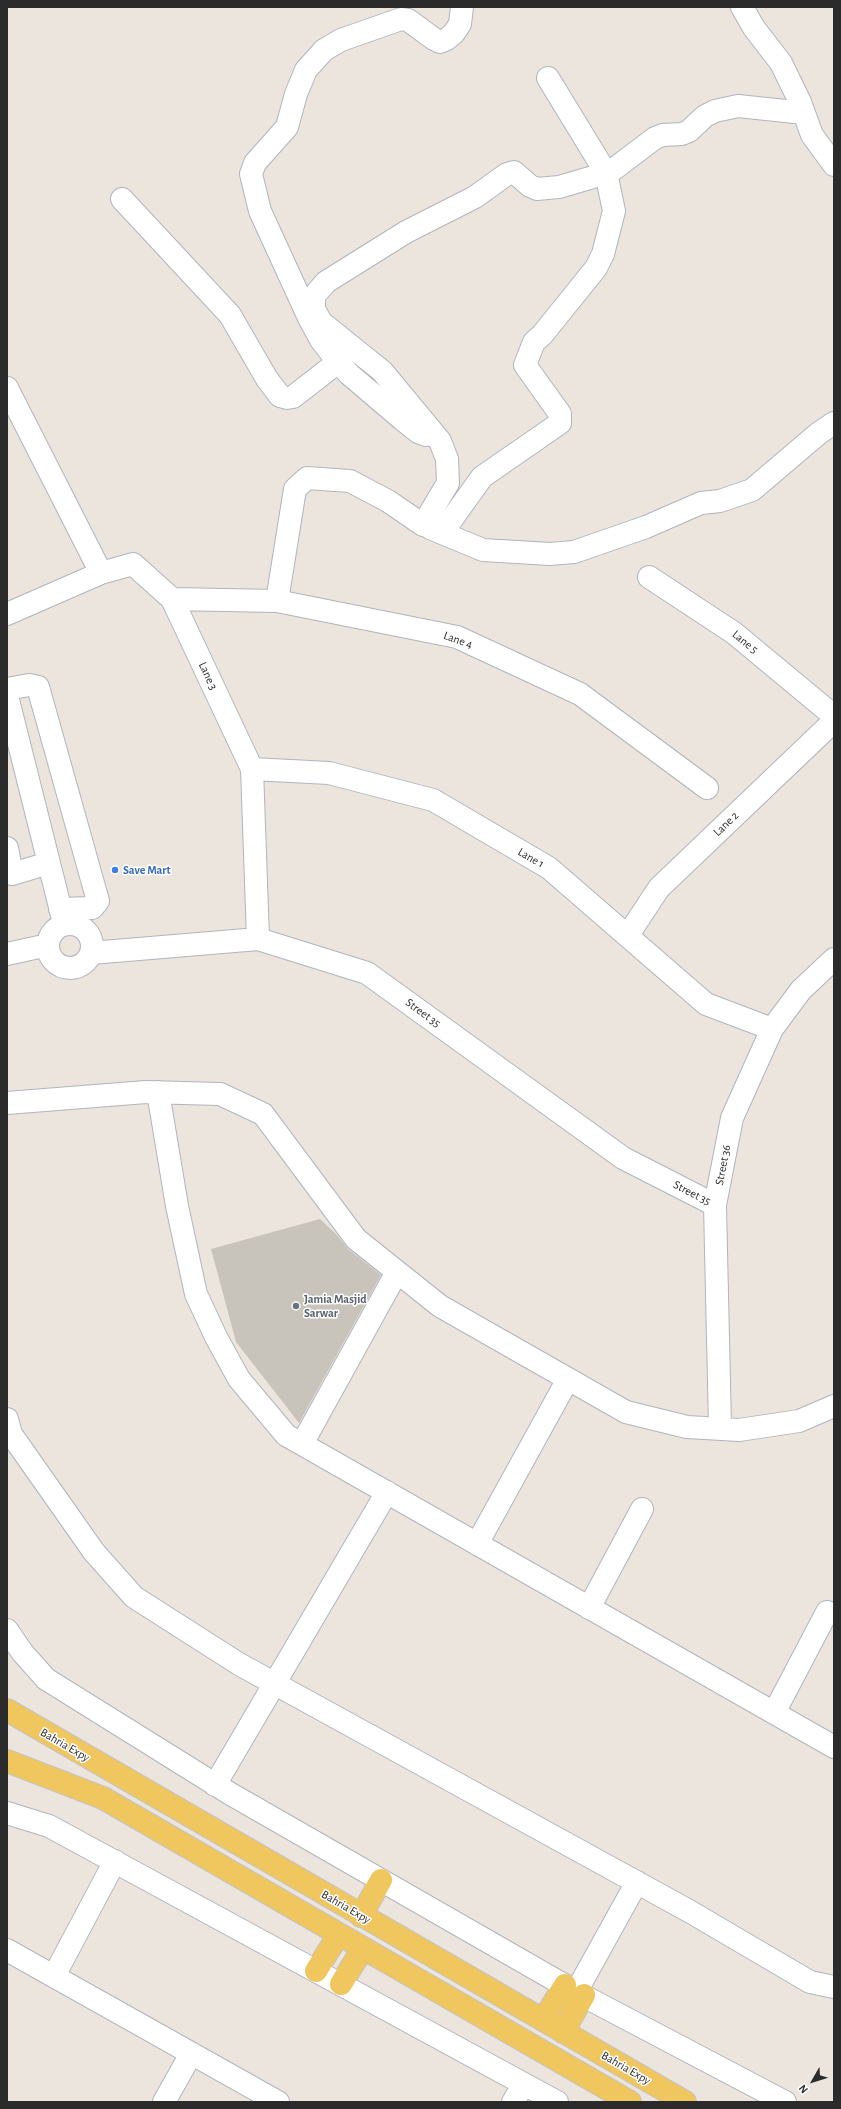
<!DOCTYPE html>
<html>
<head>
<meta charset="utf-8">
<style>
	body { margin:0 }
	#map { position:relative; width:841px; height:2109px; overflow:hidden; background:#ece5dd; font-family:"Alegreya Sans",sans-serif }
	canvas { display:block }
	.frame { position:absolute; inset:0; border:8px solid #2b2b2b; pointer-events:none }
	.north { position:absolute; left:793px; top:2061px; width:40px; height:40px; -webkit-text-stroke:3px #fff; paint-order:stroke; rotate:231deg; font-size:11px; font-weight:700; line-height:16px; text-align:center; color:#2b2b2b }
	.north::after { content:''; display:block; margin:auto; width:14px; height:18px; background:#2b2b2b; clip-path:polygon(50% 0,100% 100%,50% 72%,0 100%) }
</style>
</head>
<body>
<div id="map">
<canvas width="841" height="2109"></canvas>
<div class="frame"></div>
<div class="north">N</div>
</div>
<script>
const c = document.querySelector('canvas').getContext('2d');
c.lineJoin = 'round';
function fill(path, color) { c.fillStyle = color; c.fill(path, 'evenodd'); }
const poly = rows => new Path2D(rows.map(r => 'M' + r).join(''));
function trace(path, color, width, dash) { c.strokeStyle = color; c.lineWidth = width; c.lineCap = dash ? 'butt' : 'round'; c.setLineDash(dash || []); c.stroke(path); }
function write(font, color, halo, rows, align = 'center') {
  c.font = font + ' "Alegreya Sans",sans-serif'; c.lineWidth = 3; c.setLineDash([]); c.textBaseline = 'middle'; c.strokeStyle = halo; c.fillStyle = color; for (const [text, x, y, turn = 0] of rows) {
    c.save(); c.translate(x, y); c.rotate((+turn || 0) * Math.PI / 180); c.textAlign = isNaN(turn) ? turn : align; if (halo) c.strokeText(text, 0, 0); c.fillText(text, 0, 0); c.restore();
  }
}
fill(poly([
	[320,1219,336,1234,348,1249,381,1275,299,1423,236,1342,211,1249]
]), '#c8c3bb');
const minor = poly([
	[742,7,754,28,781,63,800,102,812,135,834,165],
	[122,199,230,315,267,379,280,396,287,398,293,397,338,362],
	[7,388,101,573],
	[426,435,418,432,403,420,349,374,338,362,321,340,309,318,260,211,251,174,255,163,287,127,296,94,306,70,324,50,341,40,401,19,408,20,434,39,440,42,447,39,454,33,460,24,462,7],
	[430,528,483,550,550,554,574,552,646,527,701,503,720,501,752,490,819,433,834,423],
	[442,533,482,477,560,423,560,414,525,365,534,342,542,335,596,268,603,254,614,211,606,173,548,78],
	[649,577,734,633,834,716],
	[172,599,277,601,457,637,580,694,707,788],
	[277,601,295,489,307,478,350,481,388,501,423,525,448,483,447,459,440,441,382,371,321,322,314,309,314,296,326,282,406,232,475,197,507,174,514,172,530,186,537,189,559,187,600,175,614,169,655,138,663,135,682,134,689,131,705,116,715,111,738,106,804,113],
	[7,614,101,573,133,564,172,599,252,769,258,939],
	[7,689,29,685,38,687,98,901,92,908,60,909],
	[7,696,64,923],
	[252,769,329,773,433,800,549,868,706,1004,772,1029],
	[7,848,12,874,49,863],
	'48 946a22 22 0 1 1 44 0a22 22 0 1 1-44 0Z',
	[628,935,659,888,834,721],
	[91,953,258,939,367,973,623,1158,715,1205],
	[7,954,48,945],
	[158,1092,177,1206,196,1294,216,1337,239,1379,286,1435,834,1747],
	[7,1103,146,1092,220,1094,263,1114,356,1239,440,1306,626,1412,687,1427,739,1430,799,1421,834,1406],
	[7,1419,11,1434,94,1552,134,1597,239,1664,689,1911,810,1982,834,1987],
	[720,1428,715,1205,732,1118,772,1029,801,990,834,959],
	[302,1444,397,1272],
	[477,1544,568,1379],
	[589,1608,642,1509],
	[7,1630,22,1652,46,1679,229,1793,576,1992,785,2102],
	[774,1713,827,1612],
	[215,1785,387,1492],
	[7,1813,49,1826,557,2102],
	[7,1950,278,2102],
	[54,1976,115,1861],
	[576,1992,637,1882],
	[164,2102,191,2054],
	[513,2102,524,2084]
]);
const major = poly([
	[7,1710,685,2102],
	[7,1761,103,1798,630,2102],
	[361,1916,381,1880],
	[316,1971,339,1934],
	[341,1984,363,1948],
	[543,2020,565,1985],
	[563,2032,584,1995]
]);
trace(minor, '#b1b4be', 24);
trace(major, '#c4c4c4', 24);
trace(minor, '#fff', 22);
trace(major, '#f0c65f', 22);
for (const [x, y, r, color] of [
	[115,870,4,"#3f7fe0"],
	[296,1306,4,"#6b7280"]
]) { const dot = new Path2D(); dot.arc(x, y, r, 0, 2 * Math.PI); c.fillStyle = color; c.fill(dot); trace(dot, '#fff', 1.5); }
write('12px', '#2b2b2b', '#fff', [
	["Lane 4",458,640,19],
	["Lane 5",745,642,39],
	["Lane 3",208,676,65],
	["Lane 2",726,824,-44],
	["Lane 1",531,858,30],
	["Street 35",423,1013,36],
	["Street 36",723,1165,-79],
	["Street 35",692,1193,27],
	["Bahria Expy",65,1745,30],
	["Bahria Expy",346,1907,30],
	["Bahria Expy",626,2068,30]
]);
write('bold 12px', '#366cbe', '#fff', [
	["Save Mart",123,870]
], 'left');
write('bold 12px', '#5b616d', '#fff', [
	["Jamia Masjid",304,1299],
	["Sarwar",304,1313]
], 'left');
</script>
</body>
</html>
